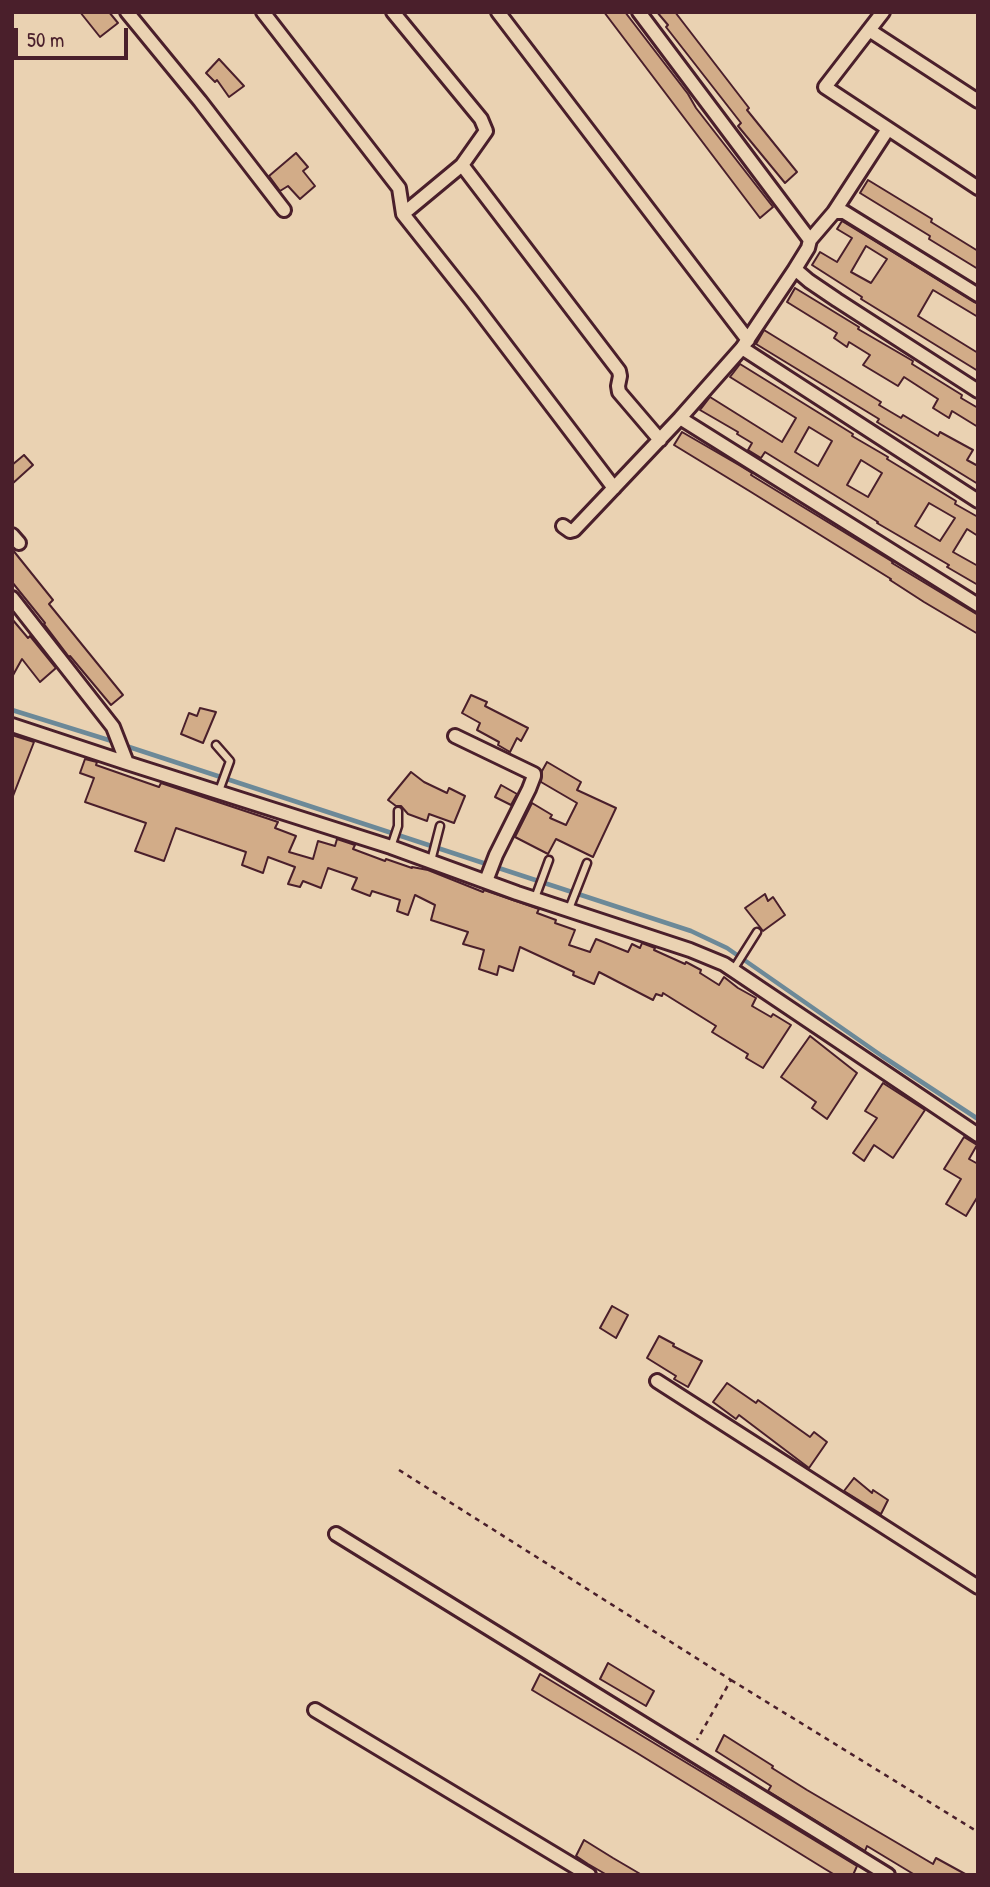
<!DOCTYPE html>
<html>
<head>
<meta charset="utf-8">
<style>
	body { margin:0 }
	#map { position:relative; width:990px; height:1887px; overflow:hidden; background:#ead2b2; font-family:"Patrick Hand",sans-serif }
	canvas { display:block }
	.frame { position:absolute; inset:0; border:14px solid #4a1f2b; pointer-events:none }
	.scale { position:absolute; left:14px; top:28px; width:114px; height:32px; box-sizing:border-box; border:4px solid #4a1f2b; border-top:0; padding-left:9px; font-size:21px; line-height:24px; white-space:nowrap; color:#4a1f2b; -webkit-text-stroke:5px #ead2b2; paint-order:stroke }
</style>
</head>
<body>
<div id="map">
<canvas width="990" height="1887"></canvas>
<div class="frame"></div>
<div class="scale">50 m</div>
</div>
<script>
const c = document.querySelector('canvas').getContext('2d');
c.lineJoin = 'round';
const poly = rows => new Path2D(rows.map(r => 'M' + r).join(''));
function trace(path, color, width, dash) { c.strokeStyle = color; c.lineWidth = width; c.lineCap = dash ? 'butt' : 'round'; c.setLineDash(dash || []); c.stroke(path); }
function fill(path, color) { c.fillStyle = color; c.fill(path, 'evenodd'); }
trace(poly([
	[12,710,115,742],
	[123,745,691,931,727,948,882,1056,978,1119]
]), '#6c8998', 4.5);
const building = poly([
	[80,12,109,12,118,23,100,37,80,12],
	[604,12,625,12,688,94,696,108,773,207,760,218,604,12],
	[657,12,675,12,749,108,747,110,797,172,785,183,738,126,741,123,666,27,668,25,657,12],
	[219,59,244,86,229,97,217,80,215,82,206,73,219,59],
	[296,153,308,167,303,171,315,186,300,199,288,186,280,191,269,176,296,153],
	[868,180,932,219,931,222,978,251,978,269,929,239,930,236,860,193,868,180],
	[842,221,978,304,978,317,933,290,918,316,978,353,978,371,861,299,862,297,812,265,820,252,837,262,852,238,837,229,842,221],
	[866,246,887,259,871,283,851,272,866,246],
	[795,288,859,327,858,329,913,361,912,364,962,395,961,398,978,408,978,427,952,411,949,418,933,408,938,399,904,377,898,386,863,365,870,355,849,342,847,347,834,338,837,333,787,302,795,288],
	[764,330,881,402,879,405,901,418,903,415,938,436,940,432,973,450,967,460,978,466,978,484,877,422,879,419,756,344,764,330],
	[740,364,853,434,852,436,888,457,887,459,956,501,955,504,978,517,978,536,967,529,953,552,978,566,978,585,947,567,949,565,877,523,878,522,765,452,761,458,748,450,752,443,737,434,738,432,700,410,710,397,782,442,796,418,730,377,740,364],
	[809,427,832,441,818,466,795,452,809,427],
	[861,460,882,473,868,497,847,485,861,460],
	[929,503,955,518,940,541,915,526,929,503],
	[682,432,739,465,752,473,751,475,893,562,892,563,978,615,978,634,924,602,890,580,891,579,751,492,674,445,682,432],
	[24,455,33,465,12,484,12,465,24,455],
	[12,549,53,600,49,604,123,695,111,705,70,656,69,657,44,624,45,623,12,582,12,549],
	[12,619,28,638,30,636,56,668,40,682,22,659,12,677,12,619],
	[471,695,487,702,485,706,528,728,521,741,517,738,510,752,498,745,499,742,477,730,480,723,462,713,471,695],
	[200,708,216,712,203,743,181,734,189,713,197,716,200,708],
	[12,735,34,742,13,796,12,796,12,735],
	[85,759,97,762,96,765,159,787,161,783,278,822,275,828,296,836,289,852,313,859,318,841,335,846,337,839,355,845,353,849,385,861,386,859,412,868,412,867,428,870,483,892,484,890,539,909,537,913,556,920,555,923,575,930,569,945,590,952,596,939,628,952,632,944,640,948,642,943,655,948,654,950,685,964,686,962,701,970,700,973,719,985,724,977,738,988,756,998,752,1006,771,1017,773,1014,791,1025,763,1068,746,1058,748,1054,712,1032,716,1026,663,993,662,996,656,994,653,1000,599,972,594,984,573,975,574,972,520,947,513,971,499,966,497,975,479,969,484,950,463,944,468,932,431,920,435,905,415,895,408,915,397,911,400,900,372,891,370,896,352,889,357,878,328,868,321,888,303,881,300,887,288,884,295,867,268,857,263,873,242,865,246,852,176,828,164,861,135,851,146,823,85,802,94,778,80,773,85,759],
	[547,762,581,782,577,790,616,808,593,857,556,839,548,854,515,837,532,803,552,815,550,818,566,825,577,803,541,782,542,771,547,762],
	[411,772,424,782,447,793,449,788,465,796,454,823,429,814,427,821,408,814,401,806,396,806,388,800,411,772],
	[501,785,517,794,511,805,495,797,501,785],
	[765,894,768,901,773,897,785,915,763,931,745,908,765,894],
	[810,1036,857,1073,827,1119,812,1108,816,1102,781,1077,810,1036],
	[883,1083,925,1110,893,1158,874,1145,864,1161,853,1153,877,1118,865,1111,883,1083],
	[964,1137,977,1145,969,1159,978,1164,978,1196,966,1216,946,1204,961,1179,944,1169,964,1137],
	[612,1306,628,1315,616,1338,600,1328,612,1306],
	[659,1336,674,1344,673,1346,702,1361,688,1387,674,1379,676,1376,647,1358,659,1336],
	[727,1383,756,1403,758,1400,810,1437,814,1432,827,1442,809,1468,739,1415,736,1419,713,1402,727,1383],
	[854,1478,872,1493,873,1490,888,1500,881,1514,844,1491,854,1478],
	[608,1663,654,1691,646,1706,600,1679,608,1663],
	[540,1674,857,1866,853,1875,835,1875,825,1869,637,1753,532,1690,540,1674],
	[724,1735,773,1766,772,1768,807,1790,911,1851,933,1864,936,1858,967,1875,915,1875,867,1846,865,1851,768,1791,771,1786,716,1751,724,1735],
	[584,1840,613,1858,642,1875,607,1875,588,1864,576,1856,584,1840]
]);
fill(building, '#d2ac88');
trace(building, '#4a1f2b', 2);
const service = poly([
	[216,745,230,761,219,791],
	[391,847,398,826,398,811],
	[431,861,440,826],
	[535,898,549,860],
	[569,909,587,863],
	[733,970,757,932]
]);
const minor = poly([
	[127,12,200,101,284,210],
	[263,12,399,188,403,214,472,301,614,488],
	[393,12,481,119,486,131,462,165],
	[498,12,748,340],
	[639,12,810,240,808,248,795,269,809,281,837,300,978,391],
	[883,12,825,87,978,188],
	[869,30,978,101],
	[834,212,888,129],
	[403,214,462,165,619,371,620,376,618,386,619,392,660,440],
	[810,240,834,212,844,212,978,295],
	[795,269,742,348,680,418,978,605],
	[742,348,978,501],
	[563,526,570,531,574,530,680,418],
	[12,535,19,543],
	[12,598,113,727,127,763],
	[12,725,127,763,391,847,517,893,690,950,724,964,978,1135],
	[455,736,534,774,534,776,529,789,496,855,486,881],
	[657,1381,978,1587],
	[336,1534,888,1875],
	[315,1710,589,1875]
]);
trace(service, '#4a1f2b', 11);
trace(minor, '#4a1f2b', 18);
trace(poly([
	[399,1470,731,1680,697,1740],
	[731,1680,978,1832]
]), '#4a1f2b', 2.5, [5, 5]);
trace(service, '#ead2b2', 6);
trace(minor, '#ead2b2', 12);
</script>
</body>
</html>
